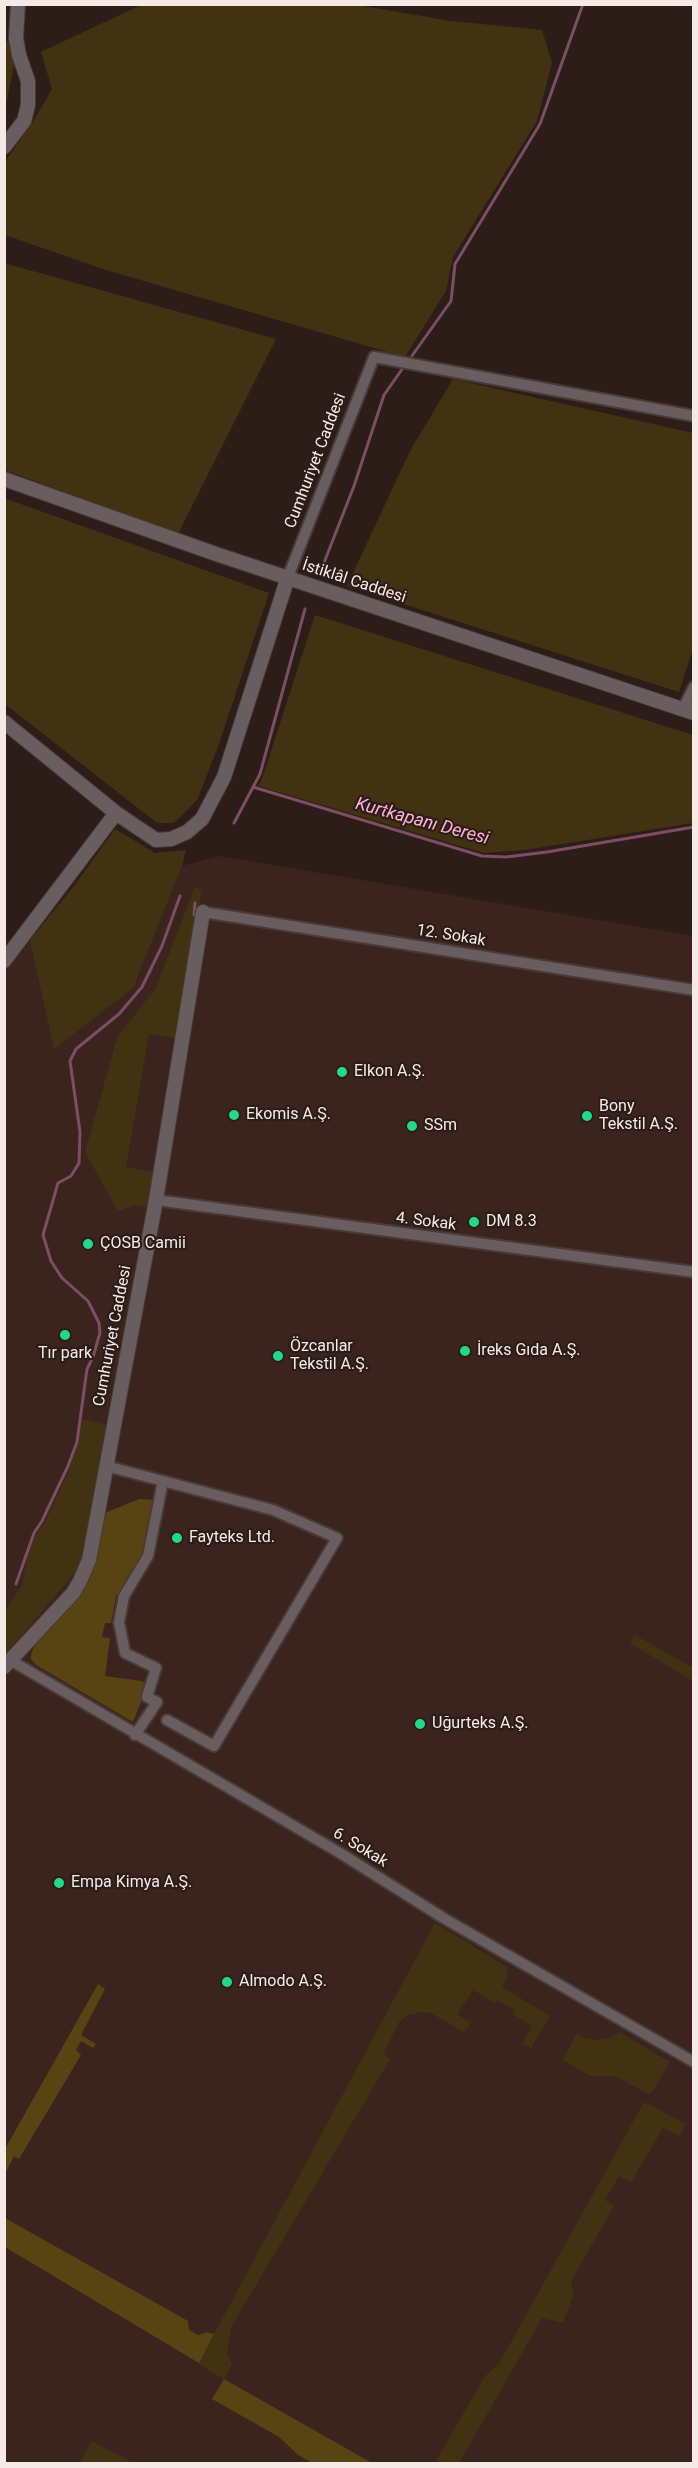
<!DOCTYPE html>
<html>
<head>
<meta charset="utf-8">
<style>
	body { margin:0 }
	#map { position:relative; width:698px; height:2468px; overflow:hidden; background:#2d1d18; font-family:Roboto,sans-serif }
	canvas { display:block }
	.frame { position:absolute; inset:0; border:6px solid #f6eae7; pointer-events:none }
</style>
</head>
<body>
<div id="map">
<canvas width="698" height="2468"></canvas>
<div class="frame"></div>
</div>
<script>
const c = document.querySelector('canvas').getContext('2d');
c.lineJoin = 'round';
function fill(path, color) { c.fillStyle = color; c.fill(path, 'evenodd'); }
const poly = rows => new Path2D(rows.map(r => 'M' + r).join(''));
function trace(path, color, width, dash) { c.strokeStyle = color; c.lineWidth = width; c.lineCap = dash ? 'butt' : 'round'; c.setLineDash(dash || []); c.stroke(path); }
function write(font, color, halo, rows, align = 'center') {
  c.font = font + ' Roboto,sans-serif'; c.lineWidth = 4.5; c.setLineDash([]); c.textBaseline = 'middle'; c.strokeStyle = halo; c.fillStyle = color; for (const [text, x, y, turn = 0] of rows) {
    c.save(); c.translate(x, y); c.rotate((+turn || 0) * Math.PI / 180); c.textAlign = isNaN(turn) ? turn : align; if (halo) c.strokeText(text, 0, 0); c.fillText(text, 0, 0); c.restore();
  }
}
fill(poly([
	[219,856,693,936,693,2463,5,2463,4,973,32,938,54,1048,133,987,182,866]
]), '#3b241d');
fill(poly([
	[141,5,357,5,451,21,542,30,552,63,537,121,453,257,446,291,405,357,106,270,5,235,5,162,34,120,52,89,41,52],
	[5,40,9,42,14,66,5,109],
	[4,263,276,339,178,534,5,470],
	[453,379,693,433,693,649,679,692,347,586,410,451],
	[4,498,269,593,218,747,197,800,174,823,157,823,5,704],
	[315,615,693,735,693,823,525,850,484,853,258,786,263,776],
	[115,829,155,853,186,850,182,866,133,988,54,1049,30,940,74,886],
	[195,886,202,891,175,1038,149,1034,126,1167,153,1172,147,1207,135,1205,118,1211,85,1152,117,1038,157,986],
	[83,1419,107,1425,81,1561,76,1571,5,1655,5,1610,22,1586,27,1558,35,1536,45,1522,69,1471],
	[635,1635,693,1668,693,1681,630,1643],
	[435,1923,507,1967,507,1977,502,1987,550,2016,531,2048,522,2044,532,2026,514,2015,515,2010,498,2000,495,2003,473,1990,457,2014,471,2023,464,2032,431,2013,423,2012,408,2015,399,2022,383,2054,390,2059,231,2327,227,2353,232,2364,224,2379,198,2364],
	[619,2032,670,2062,650,2095,615,2076,590,2076,563,2060,577,2033,586,2039,597,2040,610,2038],
	[644,2102,686,2124,680,2136,663,2128,631,2182,619,2176,605,2200,614,2206,572,2279,571,2284,574,2293,563,2323,542,2318,459,2463,436,2461,485,2376,499,2364],
	[91,2441,129,2460,127,2463,80,2463]
]), '#413312');
fill(poly([
	[139,1499,154,1500,146,1545,126,1587,116,1596,111,1623,105,1623,102,1637,110,1638,105,1676,142,1681,148,1685,133,1722,36,1665,31,1659,31,1654,34,1647,73,1601,96,1556,105,1513],
	[98,1984,105,1989,81,2035,96,2044,93,2048,81,2041,76,2050,81,2055,19,2159,14,2156,5,2174,5,2149],
	[5,2218,188,2321,189,2330,198,2335,207,2332,214,2334,199,2363,5,2247],
	[224,2379,372,2463,312,2463,298,2455,279,2437,212,2399]
]), '#584313');
trace(poly([
	[409,360,451,301,455,264,540,124,583,4],
	[320,573,354,486,384,395,405,365],
	[253,787,482,856,506,857,547,852,694,827],
	[234,823,260,774,305,609],
	[194,915,195,903],
	[16,1584,34,1533,42,1521,68,1466,77,1442,87,1369,93,1357,100,1333,99,1323,88,1301,62,1278,51,1261,43,1235,58,1183,71,1176,79,1163,80,1132,70,1061,76,1049,119,1014,142,987,162,946,180,896]
]), '#7c4e63', 3);
const minor = poly([
	[288,577,374,357,694,416],
	[683,709,694,687],
	[203,912,694,990],
	[156,1200,694,1272],
	[106,1466,273,1510,337,1538,214,1746,167,1720],
	[10,1660,340,1853,445,1919,694,2062],
	[135,1735,157,1702,147,1697,156,1668,125,1653,119,1622,124,1596,148,1556,163,1481]
]);
const tertiary = poly([
	[4,147,24,121,28,105,28,81,19,55,16,38,18,4],
	[4,479,216,554,694,713],
	[4,722,116,813,156,840,171,839,187,832,202,819,224,777,288,577],
	[4,961,116,813],
	[4,1667,73,1593,80,1581,89,1560,156,1200,203,912]
]);
trace(minor, '#493a35', 14);
trace(tertiary, '#493a35', 16);
trace(minor, '#685e5f', 10);
trace(tertiary, '#685e5f', 14);
for (const [x, y, r, color] of [
	[342,1072,6,"#26d886"],
	[234,1115,6,"#26d886"],
	[587,1116,6,"#26d886"],
	[412,1126,6,"#26d886"],
	[474,1222,6,"#26d886"],
	[88,1244,6,"#26d886"],
	[65,1335,6,"#26d886"],
	[465,1351,6,"#26d886"],
	[278,1356,6,"#26d886"],
	[177,1538,6,"#26d886"],
	[420,1724,6,"#26d886"],
	[59,1883,6,"#26d886"],
	[227,1982,6,"#26d886"]
]) { const dot = new Path2D(); dot.arc(x, y, r, 0, 2 * Math.PI); c.fillStyle = color; c.fill(dot); trace(dot, '#2d1d18', 2); }
write('16px', '#f6eae7', '#2d1d18', [
	["Cumhuriyet Caddesi",316,461,-69],
	["İstiklâl Caddesi",354,582,18],
	["12. Sokak",451,936,9],
	["4. Sokak",426,1222,7],
	["Cumhuriyet Caddesi",113,1336,-79],
	["6. Sokak",360,1848,31]
]);
write('16px', '#f6eae7', '#2d1d18', [
	["Elkon A.Ş.",354,1072],
	["Bony",599,1107],
	["Tekstil A.Ş.",599,1125],
	["Ekomis A.Ş.",246,1115],
	["SSm",424,1126],
	["DM 8.3",486,1222],
	["ÇOSB Camii",100,1244],
	["Özcanlar",290,1347],
	["Tekstil A.Ş.",290,1365],
	["İreks Gıda A.Ş.",477,1351],
	["Tır park",65,1354,"center"],
	["Fayteks Ltd.",189,1538],
	["Uğurteks A.Ş.",432,1724],
	["Empa Kimya A.Ş.",71,1883],
	["Almodo A.Ş.",239,1982]
], 'left');
write('italic 18px', '#fdb1d4', '#2d1d18', [
	["Kurtkapanı Deresi",422,822,15]
]);
</script>
</body>
</html>
